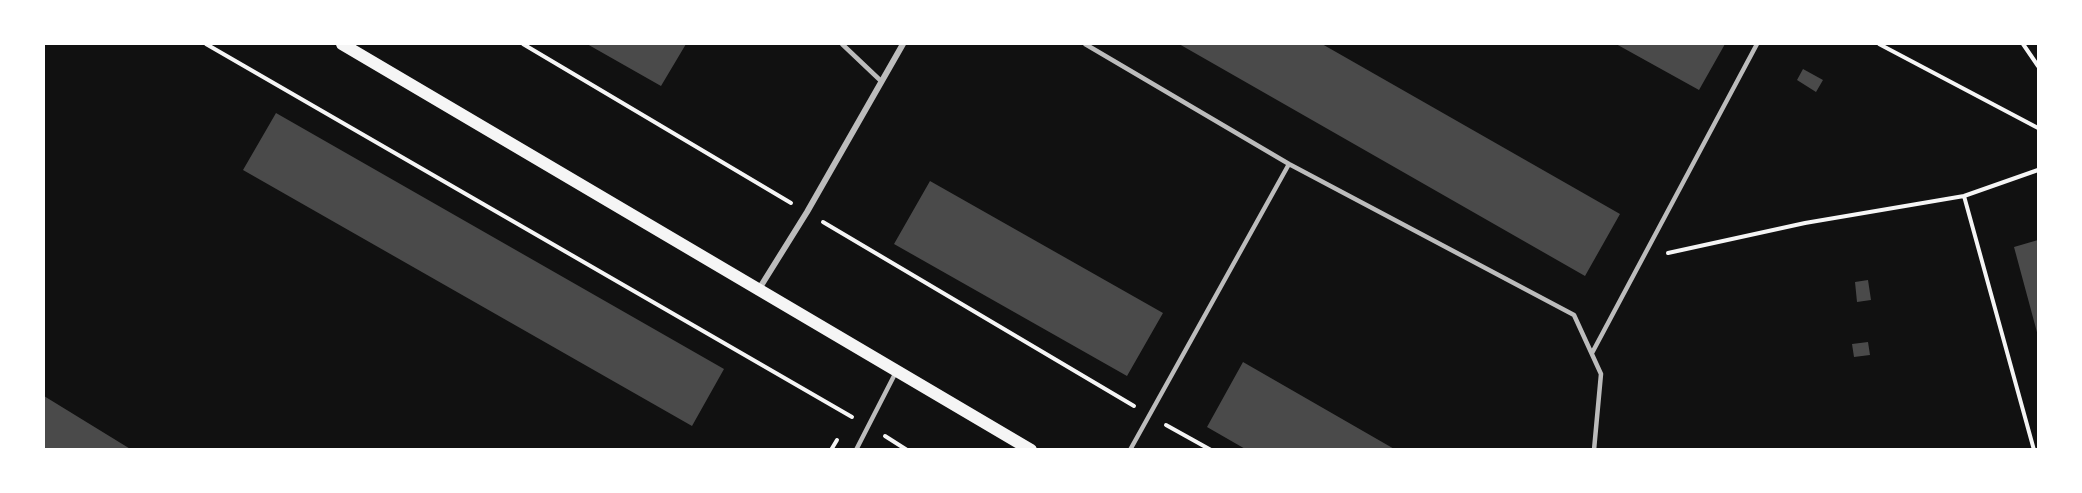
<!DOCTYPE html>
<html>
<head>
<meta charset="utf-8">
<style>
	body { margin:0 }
	#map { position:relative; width:2082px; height:493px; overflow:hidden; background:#111; font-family:"Golos Text",sans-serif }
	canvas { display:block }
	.frame { position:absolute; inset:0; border:45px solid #fff; pointer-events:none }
</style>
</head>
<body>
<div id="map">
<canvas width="2082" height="493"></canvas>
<div class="frame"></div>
</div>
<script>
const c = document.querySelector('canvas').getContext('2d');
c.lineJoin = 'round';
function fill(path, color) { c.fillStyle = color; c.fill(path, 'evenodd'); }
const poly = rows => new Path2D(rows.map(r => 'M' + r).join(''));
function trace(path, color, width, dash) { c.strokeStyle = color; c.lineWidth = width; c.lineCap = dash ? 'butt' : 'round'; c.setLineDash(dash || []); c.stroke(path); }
fill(poly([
	[587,44,686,44,661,86],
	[1179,44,1322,44,1620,214,1585,276],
	[1616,44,1725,44,1699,90],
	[1803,69,1823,80,1816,92,1797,80],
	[276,113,724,369,692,426,243,170],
	[930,181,1163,313,1127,376,894,244],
	[2038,240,2038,336,2014,247],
	[1868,280,1871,300,1857,302,1855,282],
	[1868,342,1870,355,1854,357,1852,344],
	[1243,362,1396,450,1247,450,1207,427],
	[44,396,132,450,44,450]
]), '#4a4a4a');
trace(poly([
	[206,44,852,417],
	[523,44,791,203],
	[1879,44,2038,128],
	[2023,44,2038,66],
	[1964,196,2034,450],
	[823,222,1134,406],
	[1668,253,1805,223,1964,196,2038,170],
	[1166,425,1211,450],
	[885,436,907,450],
	[831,450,837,440]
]), '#f5f5f5', 4);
trace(poly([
	[842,44,881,81],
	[1085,44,1289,164,1574,315,1601,374,1594,450],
	[1592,353,1757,44],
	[856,450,896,372],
	[1130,450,1289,164]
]), '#bcbcbc', 4.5);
trace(poly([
	[759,289,807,212,903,44]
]), '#bcbcbc', 6);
trace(poly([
	[342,44,1031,450]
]), '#f5f5f5', 12);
</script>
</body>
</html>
